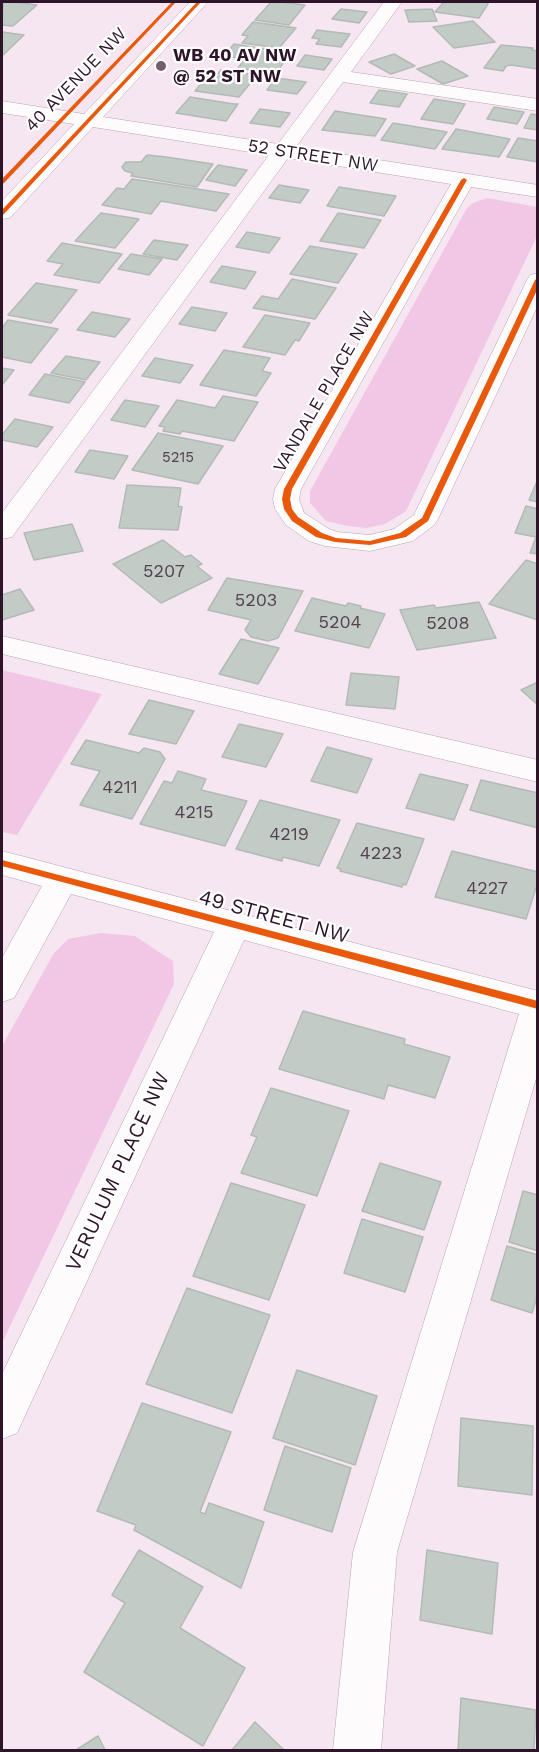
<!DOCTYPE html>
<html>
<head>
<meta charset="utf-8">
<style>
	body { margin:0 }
	#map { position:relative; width:539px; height:1752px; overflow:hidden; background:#f6e6f1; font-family:"Work Sans",sans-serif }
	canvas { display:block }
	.frame { position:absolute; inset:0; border:3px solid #2e1428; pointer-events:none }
</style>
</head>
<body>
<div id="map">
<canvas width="539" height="1752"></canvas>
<div class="frame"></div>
</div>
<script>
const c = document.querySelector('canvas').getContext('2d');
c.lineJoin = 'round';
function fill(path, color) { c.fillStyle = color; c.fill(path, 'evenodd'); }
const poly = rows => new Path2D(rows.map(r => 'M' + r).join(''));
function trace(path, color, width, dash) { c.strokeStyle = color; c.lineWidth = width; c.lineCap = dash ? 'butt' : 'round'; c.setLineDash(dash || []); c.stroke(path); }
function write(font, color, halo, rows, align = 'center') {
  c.font = font + ' "Work Sans",sans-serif'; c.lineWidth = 4.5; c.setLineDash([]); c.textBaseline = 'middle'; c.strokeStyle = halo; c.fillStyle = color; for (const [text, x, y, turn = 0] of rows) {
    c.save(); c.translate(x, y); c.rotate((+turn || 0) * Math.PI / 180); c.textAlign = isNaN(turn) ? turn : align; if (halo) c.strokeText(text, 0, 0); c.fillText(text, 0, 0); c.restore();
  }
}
fill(poly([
	[487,198,537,207,537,236,406,511,385,524,367,528,347,526,326,521,310,503,310,491,467,208,473,203],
	[2,670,102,694,17,835,2,832],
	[101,933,135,936,153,948,173,961,174,984,2,1343,2,1046,54,953,68,939]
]), '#f2c7e5');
const building = poly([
	[3,2,14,2,37,5,13,26,2,25,3,2],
	[271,2,281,2,305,5,289,25,255,20,271,2],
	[447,2,489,2,479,18,435,12,443,3,447,2],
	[341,9,367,12,359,23,332,19,341,9],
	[432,9,437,21,409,22,405,10,432,9],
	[473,21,495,42,454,48,433,27,473,21],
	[253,22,296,28,279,48,242,43,248,36,242,35,253,22],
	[317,30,350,34,341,47,316,44,320,39,312,38,317,30],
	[2,32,24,35,3,55,2,55,2,32],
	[234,44,291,53,275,74,238,68,245,59,224,56,234,44],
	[501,45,533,48,532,50,538,51,538,69,511,65,506,66,503,71,484,68,501,45],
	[394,54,415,66,391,74,369,62,394,54],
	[305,55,332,59,324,70,297,66,305,55],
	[442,61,468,76,443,84,417,69,442,61],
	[221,70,257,75,239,97,195,91,207,77,214,78,221,70],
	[276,78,306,82,297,94,267,90,276,78],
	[379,90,407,94,399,107,370,103,379,90],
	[190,97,234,104,238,104,226,121,176,113,190,97],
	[434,99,465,104,453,124,421,119,434,99],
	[494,107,524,112,517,124,487,119,494,107],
	[260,109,290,113,280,127,250,123,260,109],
	[335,111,386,119,375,136,322,130,335,111],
	[531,114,538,115,538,130,524,128,531,114],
	[393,123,447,132,435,149,381,140,393,123],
	[456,129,510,139,499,157,442,149,456,129],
	[518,138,538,141,538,162,507,157,518,138],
	[147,155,166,157,213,164,197,187,131,176,133,173,125,171,122,167,126,162,141,162,147,155],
	[218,165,247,170,235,186,206,180,218,165],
	[132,179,159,183,229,194,216,211,161,201,151,214,102,205,117,188,124,189,132,179],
	[279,185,309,190,300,203,269,198,279,185],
	[339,187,396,196,384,216,327,206,339,187],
	[101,213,139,219,115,248,75,241,101,213],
	[338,213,381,220,364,248,320,241,338,213],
	[247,232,280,238,269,253,236,247,247,232],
	[154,240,188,245,177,260,143,254,154,240],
	[62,243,122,254,99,283,54,275,63,264,47,261,62,243],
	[310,246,357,254,338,283,290,274,310,246],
	[131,254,162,259,149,275,118,269,131,254],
	[222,266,256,272,245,289,210,282,222,266],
	[292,279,336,288,315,319,253,308,262,296,278,299,292,279],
	[36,283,77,290,51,323,8,315,36,283],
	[192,307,227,313,215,331,179,324,192,307],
	[92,312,130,319,115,337,77,330,92,312],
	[265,315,310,323,299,341,295,340,285,355,243,347,265,315],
	[8,320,58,329,31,363,2,357,2,328,8,320],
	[224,350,270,358,262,371,271,373,256,396,200,385,224,350],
	[66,356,100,362,86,380,51,373,66,356],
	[155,358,193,365,180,383,142,376,155,358],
	[2,368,14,370,2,385,2,368],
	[45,374,85,382,69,403,29,395,45,374],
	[223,396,258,402,234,441,182,431,180,434,163,431,165,427,159,426,177,400,215,408,223,396],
	[125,400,159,406,145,427,111,420,125,400],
	[15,419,53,427,37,447,2,440,2,435,15,419],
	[158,433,223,446,198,484,132,470,158,433],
	[90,450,128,456,114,479,75,472,90,450],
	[538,479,538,502,529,500,538,479],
	[127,485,181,488,178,506,182,507,178,530,119,528,127,485],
	[526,506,538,509,538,554,530,553,536,537,515,533,526,506],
	[72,524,83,551,34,560,24,533,72,524],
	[163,540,185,557,191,555,202,564,197,566,212,578,161,603,113,564,163,540],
	[526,560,538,564,538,620,489,604,526,560],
	[227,578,303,591,278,638,268,641,251,637,245,630,251,620,208,610,227,578],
	[20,589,34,610,2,620,2,595,20,589],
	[312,598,346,606,348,603,361,606,360,608,385,614,369,648,295,631,312,598],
	[479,602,496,638,417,650,400,610,434,605,436,608,479,602],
	[241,639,279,648,258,684,219,674,241,639],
	[351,673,399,677,395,709,346,705,351,673],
	[538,682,538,705,521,690,538,682],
	[149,700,194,711,176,744,129,734,149,700],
	[239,724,283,734,266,767,222,757,239,724],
	[86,740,139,753,144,748,160,752,165,759,132,819,80,805,100,771,71,764,86,740],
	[327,747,372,759,357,793,311,781,327,747],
	[178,771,206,779,201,790,247,801,225,846,140,824,164,781,172,783,178,771],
	[420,774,468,785,454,820,406,808,420,774],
	[481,780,538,793,538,828,470,810,481,780],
	[260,800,340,820,319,866,283,857,282,861,236,849,260,800],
	[357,823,424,839,406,885,403,884,402,887,340,871,341,869,337,868,357,823],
	[452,851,538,872,538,882,526,919,435,897,452,851],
	[303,1011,405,1039,404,1044,450,1057,435,1098,388,1085,384,1099,279,1069,303,1011],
	[271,1088,349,1111,317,1196,241,1173,257,1137,251,1135,271,1088],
	[380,1163,441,1182,424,1230,362,1211,380,1163],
	[231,1183,305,1205,269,1300,193,1276,231,1183],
	[523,1191,538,1195,538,1251,509,1242,523,1191],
	[362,1219,423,1237,405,1292,344,1273,362,1219],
	[507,1246,538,1255,538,1294,532,1313,491,1300,507,1246],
	[187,1288,270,1315,232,1413,146,1384,187,1288],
	[297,1370,377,1396,355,1465,273,1438,297,1370],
	[142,1403,231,1432,200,1512,205,1514,209,1503,264,1522,241,1588,134,1530,136,1525,97,1511,142,1403],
	[461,1418,533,1426,532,1495,458,1486,461,1418],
	[285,1446,351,1468,332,1532,264,1510,285,1446],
	[139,1550,203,1587,180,1628,245,1668,203,1746,84,1672,125,1603,112,1595,139,1550],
	[427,1550,498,1563,492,1634,420,1620,427,1550],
	[461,1698,536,1710,534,1750,458,1750,461,1698],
	[255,1722,284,1750,232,1750,255,1722],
	[98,1736,105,1750,76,1750,98,1736]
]);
fill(building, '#c3cbc7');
trace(building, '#b2bab6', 1.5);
const minor = poly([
	[190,2,208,2,103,117,278,144,384,2,402,2,351,72,538,99,538,111,343,82,296,147,538,185,538,197,471,187,301,489,299,499,304,513,329,529,337,532,370,535,394,529,414,515,527,280,530,275,538,273,538,305,438,519,434,525,413,541,370,551,325,546,309,541,286,525,275,509,273,499,275,489,451,184,288,158,12,537,2,539,2,513,269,155,93,127,10,218,2,219,2,201,74,124,2,113,2,101,84,114,190,2],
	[2,636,538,760,538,782,2,654,2,636],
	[2,851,538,991,538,1072,397,1552,381,1750,333,1750,353,1552,519,1014,244,940,17,1433,2,1439,2,1374,214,932,71,894,14,998,2,1002,2,958,42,886,2,875,2,851]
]);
trace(minor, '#b6a2b1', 1);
fill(minor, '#fefbfd');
fill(poly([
	[172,2,176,2,4,183,2,184,2,179,172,2],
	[197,2,201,2,4,214,2,215,2,210,197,2],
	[464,178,467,180,292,489,290,499,292,509,298,517,322,533,336,538,370,541,400,533,422,518,535,280,538,278,538,288,428,521,406,537,370,545,335,542,316,537,292,521,284,509,282,499,284,489,461,180,464,178],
	[2,860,538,1001,538,1009,2,866,2,860]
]), '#e8590c');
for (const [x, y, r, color] of [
	[161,66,6,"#745e6e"]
]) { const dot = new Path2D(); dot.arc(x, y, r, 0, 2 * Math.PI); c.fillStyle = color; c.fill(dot); trace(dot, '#fff', 2); }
write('15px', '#534250', null, [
	["5215",178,458]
]);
write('bold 18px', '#2e1428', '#fff', [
	["WB 40 AV NW",173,56],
	["@ 52 ST NW",173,77]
], 'left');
write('18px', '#2e1428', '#fff', [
	["40 AVENUE NW",76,80,-46],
	["52 STREET NW",313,156,9],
	["VANDALE PLACE NW",324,392,-60]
]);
write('18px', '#534250', null, [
	["5207",164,572],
	["5203",256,601],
	["5204",340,623],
	["5208",448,624],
	["4211",120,788],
	["4215",194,813],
	["4219",289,835],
	["4223",381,854],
	["4227",487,889]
]);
write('21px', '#2e1428', '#fff', [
	["49 STREET NW",274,917,15],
	["VERULUM PLACE NW",118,1172,-65]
]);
</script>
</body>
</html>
